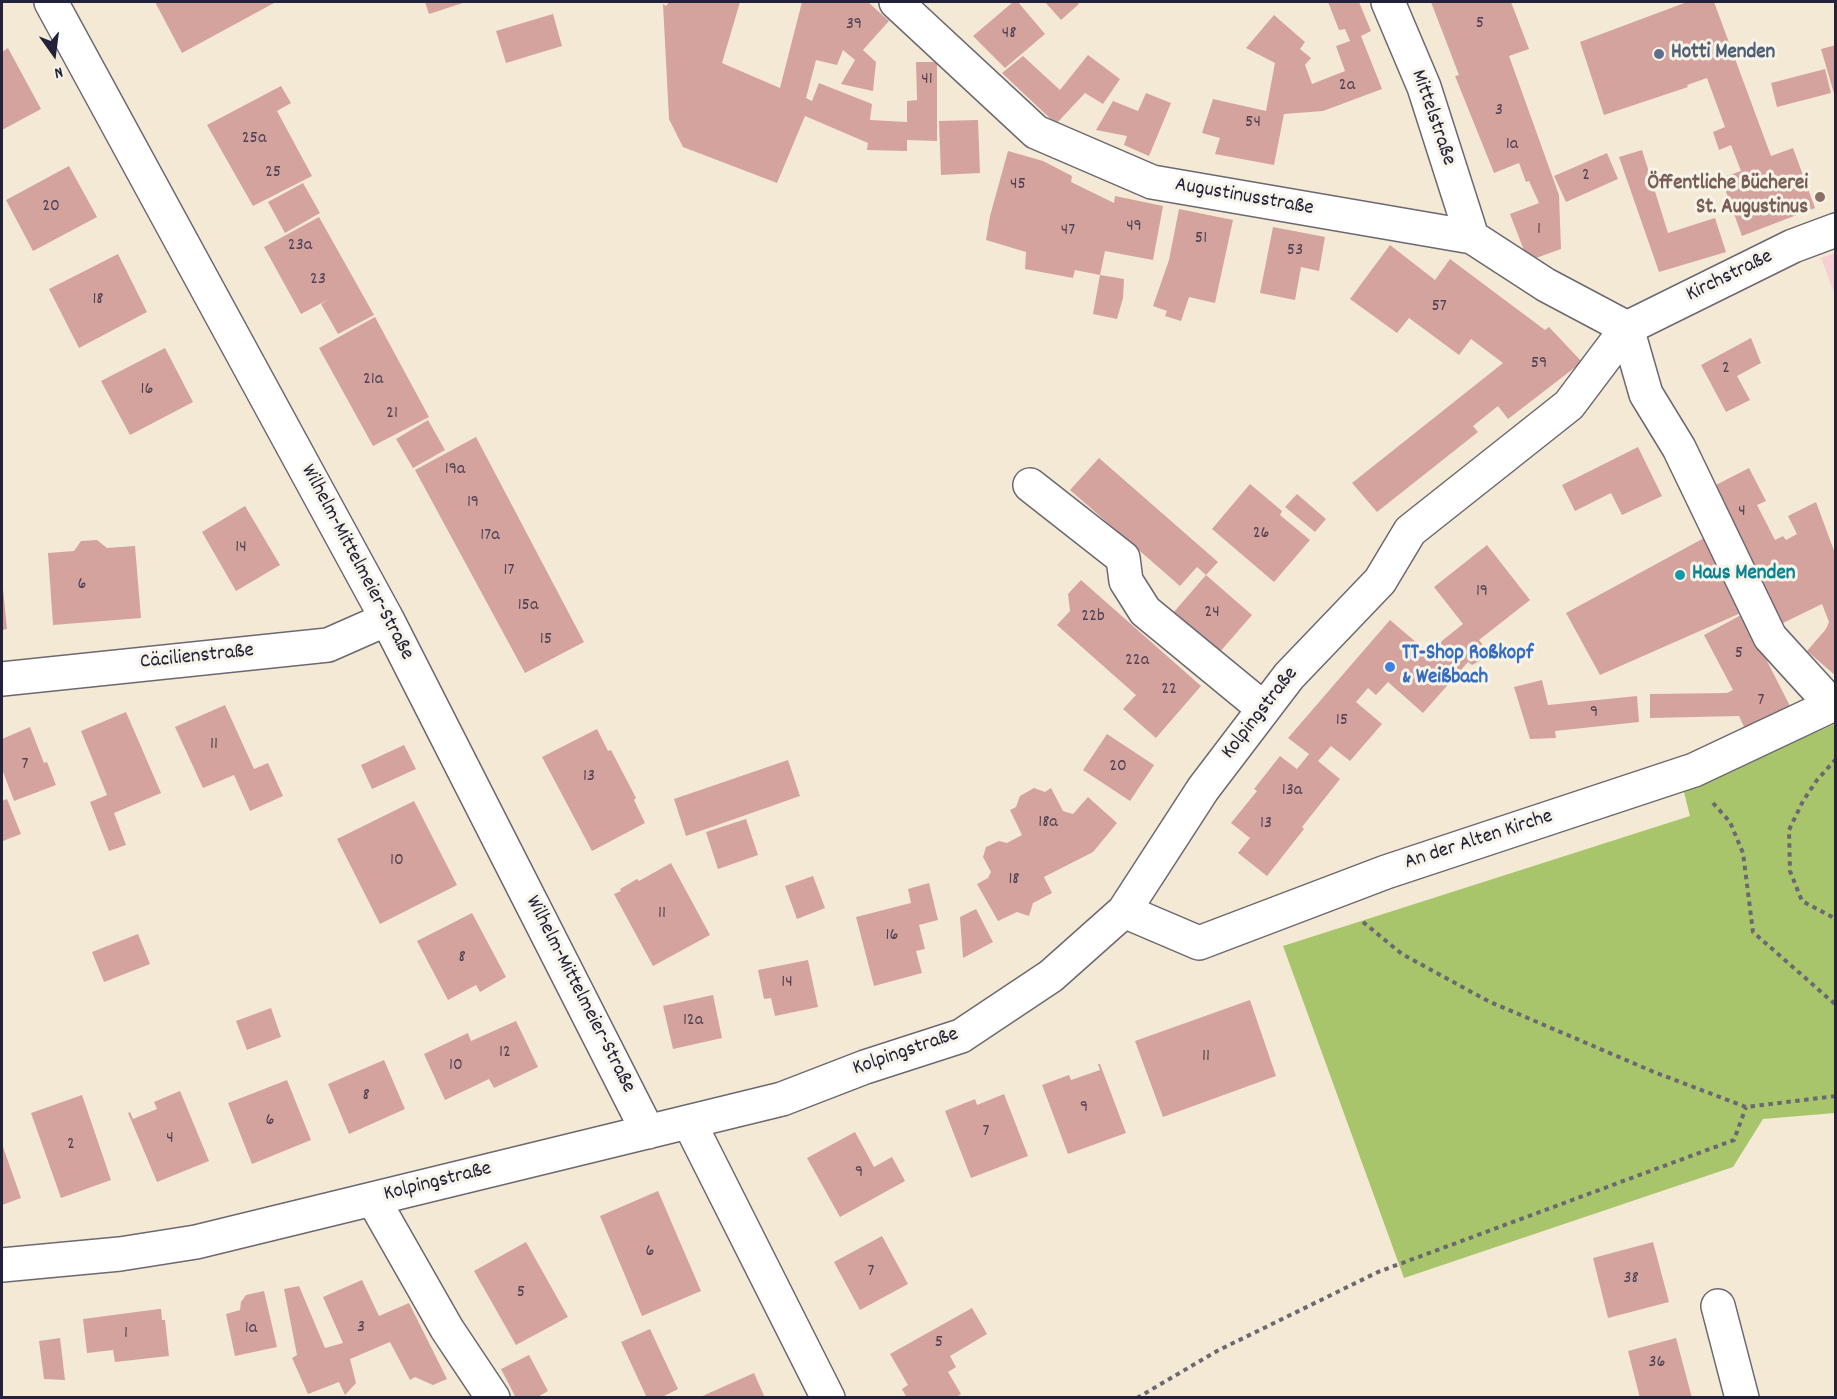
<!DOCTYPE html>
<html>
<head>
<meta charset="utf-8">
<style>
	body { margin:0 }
	#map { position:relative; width:1837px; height:1399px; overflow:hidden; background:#f4e9d5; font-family:Dekko,sans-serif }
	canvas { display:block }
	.frame { position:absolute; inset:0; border:3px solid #22223b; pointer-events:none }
	.north { position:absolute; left:24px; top:24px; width:60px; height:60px; -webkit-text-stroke:4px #f7f3e8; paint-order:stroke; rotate:166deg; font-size:16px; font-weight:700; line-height:24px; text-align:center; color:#22223b }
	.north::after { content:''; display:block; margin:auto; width:21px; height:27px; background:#22223b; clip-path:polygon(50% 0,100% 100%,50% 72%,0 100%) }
</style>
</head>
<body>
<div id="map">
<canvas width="1837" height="1399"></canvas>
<div class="frame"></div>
<div class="north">N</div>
</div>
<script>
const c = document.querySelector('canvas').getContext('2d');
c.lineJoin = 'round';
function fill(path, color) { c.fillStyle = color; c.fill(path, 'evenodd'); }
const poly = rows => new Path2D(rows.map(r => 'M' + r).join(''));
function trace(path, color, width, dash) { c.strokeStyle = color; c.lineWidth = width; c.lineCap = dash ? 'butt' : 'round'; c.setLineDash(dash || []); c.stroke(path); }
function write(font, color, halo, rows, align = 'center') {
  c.font = font + ' Dekko,sans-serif'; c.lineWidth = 6; c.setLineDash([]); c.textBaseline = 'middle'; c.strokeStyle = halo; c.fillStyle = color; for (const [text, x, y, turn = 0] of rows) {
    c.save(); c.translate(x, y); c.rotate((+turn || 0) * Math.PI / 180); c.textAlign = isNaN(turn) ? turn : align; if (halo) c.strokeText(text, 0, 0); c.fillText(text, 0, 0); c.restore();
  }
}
fill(poly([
	[1835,253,1835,295,1821,258]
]), '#f6cfd5');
fill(poly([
	[1835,724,1835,1113,1763,1119,1733,1167,1404,1278,1283,946,1690,816,1683,788]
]), '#a8c56c');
fill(poly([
	[155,2,273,2,274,3,182,53],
	[425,2,466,2,429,14],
	[669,2,740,2,722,63,780,88,802,2,868,2,889,21,863,50,876,62,873,91,841,84,855,60,843,50,837,65,816,60,806,98,812,101,819,83,872,104,870,120,907,122,907,101,917,100,916,62,937,62,937,141,907,140,907,151,867,150,868,143,805,116,777,183,683,147,669,119,663,4,666,6],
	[1013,2,1018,2,1045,34,1005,68,973,36],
	[1045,2,1077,2,1079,4,1061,20],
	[1328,2,1359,2,1371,31,1361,36,1382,89,1323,111,1284,114,1274,165,1215,154,1220,138,1202,133,1213,99,1266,111,1275,63,1246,48,1274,15,1305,42,1300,49,1311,58,1305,65,1312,84,1345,71,1336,46,1350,41,1345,29,1339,30],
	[1431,2,1511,2,1529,49,1509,56,1559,195,1561,249,1536,258,1525,253,1510,214,1539,203,1529,181,1526,182,1519,163,1494,173,1455,76,1459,75],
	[1687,2,1714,2,1771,156,1793,148,1815,208,1742,236,1721,178,1741,171,1731,145,1719,150,1713,132,1725,127,1707,78,1687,85,1688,87,1604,115,1580,42],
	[553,14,562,46,506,63,496,31],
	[1836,45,1836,97,1835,97,1821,49],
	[8,48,41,109,2,130,2,52],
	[1088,55,1120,79,1103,104,1085,93,1056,124,1002,73,1023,56,1060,90],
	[1825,69,1831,93,1777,107,1771,83],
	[281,86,291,103,277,111,312,176,253,206,207,125],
	[1146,93,1171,103,1149,156,1124,145,1127,136,1096,130,1113,101,1138,111],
	[978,120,980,173,941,175,939,121],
	[1642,150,1668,233,1715,218,1726,252,1659,272,1619,157],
	[1008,151,1043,161,1072,176,1071,182,1114,203,1115,196,1163,206,1153,260,1105,251,1100,275,1124,279,1123,298,1117,319,1093,314,1100,275,1075,270,1073,278,1025,269,1026,252,986,240,990,216],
	[1607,153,1618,179,1566,202,1554,176],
	[69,166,97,217,33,251,6,200],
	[303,183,320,213,285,233,268,202],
	[1179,209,1233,220,1215,303,1189,297,1181,321,1165,316,1167,311,1153,306,1169,260],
	[319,217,374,315,338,334,321,304,331,298,301,314,264,247],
	[1273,227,1325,237,1319,271,1301,267,1295,300,1260,293],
	[1390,245,1435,280,1450,259,1545,330,1549,327,1582,362,1508,419,1498,406,1473,426,1478,432,1377,512,1352,483,1503,363,1471,339,1459,355,1409,318,1397,333,1350,299],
	[118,254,147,312,79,348,49,289],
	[375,317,429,417,373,446,319,348],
	[1751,338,1761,363,1737,376,1750,400,1726,412,1701,365],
	[165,348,193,402,130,435,101,381],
	[428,420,445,450,413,468,396,439],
	[476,437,584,642,525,673,415,470],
	[1638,447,1662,496,1622,515,1611,493,1575,511,1562,485],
	[1099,458,1218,562,1206,575,1197,567,1180,586,1070,490],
	[1749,468,1766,501,1757,505,1775,540,1783,536,1786,540,1797,534,1788,516,1816,502,1836,556,1836,676,1807,651,1826,629,1829,622,1822,604,1781,624,1710,488],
	[1250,484,1282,511,1280,515,1310,540,1274,582,1212,529],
	[1297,494,1326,519,1315,532,1285,507],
	[245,506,280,565,236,591,202,532],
	[1704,538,1743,612,1600,675,1566,613],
	[97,540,107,548,135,546,141,618,53,625,48,553,74,551,81,541],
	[1487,545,1530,600,1479,640,1491,655,1472,665,1468,662,1423,713,1388,682,1376,695,1368,688,1356,702,1382,724,1350,761,1331,746,1318,761,1340,779,1302,827,1304,829,1267,876,1238,853,1250,838,1231,823,1257,791,1254,789,1280,756,1297,769,1309,754,1288,738,1390,620,1430,654,1443,640,1463,624,1434,587],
	[1206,575,1252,615,1219,653,1173,613],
	[1081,580,1201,686,1156,738,1123,709,1136,695,1057,625,1070,611,1068,594],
	[2,589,3,589,7,629,2,630],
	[1743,614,1791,708,1746,731,1739,716,1650,718,1650,694,1727,693,1733,690,1704,635],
	[1542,680,1548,705,1637,696,1639,722,1555,731,1556,738,1530,739,1514,687],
	[225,705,254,769,268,763,283,796,250,811,234,775,203,788,175,727],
	[126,712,161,793,114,813,126,845,109,851,90,802,107,795,81,731],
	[30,727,44,763,47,762,56,785,14,801,2,769,2,739],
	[597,729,608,751,611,750,636,798,634,800,645,823,592,851,542,757],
	[1107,734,1154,765,1130,801,1083,770],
	[404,745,416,769,372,789,361,765],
	[788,760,800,796,686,836,674,799],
	[1034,788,1045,792,1051,788,1063,811,1073,814,1088,797,1117,823,1093,852,1044,877,1052,893,1033,903,1029,916,1017,912,998,921,977,884,988,878,991,872,983,857,986,847,999,841,1007,843,1022,835,1010,810,1016,807,1020,796],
	[7,799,21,834,3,841,2,837,2,801],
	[414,801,457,885,380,924,337,839],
	[746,819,758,855,718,869,706,832],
	[671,863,710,935,653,966,614,894,621,891,620,889,637,879,639,881],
	[813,876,825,908,797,919,785,886],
	[929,883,938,920,919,925,925,949,916,951,922,973,874,986,856,917,911,903,908,889],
	[976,909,993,942,963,958,960,917],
	[472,913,506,977,480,992,476,985,448,1000,417,941],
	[138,934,150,964,104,982,92,952],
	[808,960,818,1007,775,1016,771,998,764,999,758,970],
	[713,995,722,1038,673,1049,663,1006],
	[1250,1000,1276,1076,1163,1117,1135,1041],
	[271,1008,281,1037,247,1050,236,1021],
	[516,1021,538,1067,494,1088,489,1079,445,1100,424,1054,468,1033,471,1041],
	[384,1060,405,1109,349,1134,328,1084],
	[1098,1064,1100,1064,1126,1133,1068,1154,1042,1085,1069,1075,1071,1080,1100,1070],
	[287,1080,311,1140,252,1164,228,1103],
	[180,1091,209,1161,157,1182,128,1113,130,1112,133,1119,157,1109,154,1102],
	[1004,1094,1028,1156,971,1178,945,1111,975,1099,977,1105],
	[82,1095,111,1180,61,1198,31,1113],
	[855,1132,874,1167,892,1157,905,1181,840,1217,807,1158],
	[2,1144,21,1198,2,1205],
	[658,1191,701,1291,642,1316,600,1216],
	[882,1236,908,1284,860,1310,834,1262],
	[526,1242,568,1317,516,1345,474,1271],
	[1653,1242,1669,1302,1608,1318,1593,1258],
	[362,1280,379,1316,409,1303,447,1379,433,1385,415,1377,410,1380,390,1342,350,1359,356,1383,345,1395,339,1382,308,1394,292,1358,297,1355,284,1289,299,1286,325,1348,343,1343,323,1297],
	[264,1291,277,1347,235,1356,226,1314,240,1310,241,1302,246,1295],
	[972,1308,987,1334,950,1356,956,1367,948,1372,961,1394,955,1398,907,1398,902,1389,908,1385,890,1354],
	[159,1309,161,1309,162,1320,165,1320,169,1356,115,1362,113,1350,87,1353,83,1319],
	[650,1329,678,1389,660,1398,647,1398,621,1342],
	[60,1338,65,1380,44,1379,39,1341],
	[1676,1338,1692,1398,1640,1398,1628,1351],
	[529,1355,548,1391,536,1398,516,1398,501,1369],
	[754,1373,765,1398,698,1398]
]), '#d5a39e');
const minor = poly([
	[51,2,387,619,648,1132],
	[896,2,1036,132,1152,182,1472,237,1546,285,1627,328],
	[1388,2,1424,87,1472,237],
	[1627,328,1646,394,1679,448,1770,637,1832,705,1836,706],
	[1030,485,1123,558,1126,581,1145,611,1264,709],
	[2,679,328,645,387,619],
	[1124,911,1199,943,1386,872,1694,770,1832,705],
	[689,1122,828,1398],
	[373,1199,447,1329,493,1398],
	[2,1265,120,1254,196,1242,782,1099,865,1067,961,1036,1051,976,1124,911,1203,789,1289,676,1380,581,1410,531,1569,405,1627,328,1793,246,1836,230],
	[1718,1306,1742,1398]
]);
trace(minor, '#6c6871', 36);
trace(poly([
	[1836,759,1817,780,1803,801,1789,830,1790,871,1802,901,1836,919],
	[1713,803,1730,822,1743,853,1753,932,1836,1005],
	[1363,922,1402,954,1488,1001,1654,1072,1746,1107,1836,1096],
	[1137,1398,1217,1351,1378,1272,1734,1140,1746,1107]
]), '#6c6871', 4, [4.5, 4.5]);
trace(minor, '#fff', 33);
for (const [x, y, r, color] of [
	[1659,54,6,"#5c6f8a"],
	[1820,197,6,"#8d6e63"],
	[1680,575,6,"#0f9aa8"],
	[1390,667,6,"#3f7fe0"]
]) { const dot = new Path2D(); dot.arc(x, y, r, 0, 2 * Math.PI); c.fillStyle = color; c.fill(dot); trace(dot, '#f7f3e8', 2); }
write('18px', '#4f4254', null, [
	["5",1480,25],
	["39",854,26],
	["48",1009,35],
	["41",927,81],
	["2a",1347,87],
	["3",1499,112],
	["54",1253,124],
	["25a",254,140],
	["1a",1512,146],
	["25",273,174],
	["2",1586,177],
	["45",1018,186],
	["20",51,208],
	["49",1134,228],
	["1",1539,231],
	["47",1068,232],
	["51",1201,240],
	["23a",300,247],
	["53",1295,252],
	["23",318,281],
	["18",98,301],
	["57",1439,308],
	["59",1539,365],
	["2",1726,370],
	["21a",373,381],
	["16",147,391],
	["21",392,415],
	["19a",455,471],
	["19",473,504],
	["4",1742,513],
	["26",1261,535],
	["17a",490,537],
	["14",241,549],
	["17",509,572],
	["6",82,586],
	["19",1482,593],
	["15a",528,607],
	["24",1212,614],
	["22b",1093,618],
	["15",546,641],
	["5",1739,655],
	["22a",1137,662],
	["22",1169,691],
	["7",1761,702],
	["9",1594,714],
	["15",1342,722],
	["11",214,746],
	["7",25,766],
	["20",1118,768],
	["13",589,778],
	["13a",1292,792],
	["18a",1048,824],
	["13",1266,825],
	["10",397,862],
	["18",1014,881],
	["11",662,915],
	["16",892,937],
	["8",462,959],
	["14",787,984],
	["12a",693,1022],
	["12",505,1054],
	["11",1206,1058],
	["10",456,1067],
	["8",366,1097],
	["9",1084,1109],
	["6",270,1122],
	["7",986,1133],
	["4",170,1140],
	["2",71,1146],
	["9",859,1174],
	["6",650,1253],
	["7",871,1273],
	["38",1631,1280],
	["5",521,1294],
	["3",361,1329],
	["1a",251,1330],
	["1",126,1335],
	["5",939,1344],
	["36",1657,1364]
]);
write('bold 21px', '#4e5e75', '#f7f3e8', [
	["Hotti Menden",1671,54]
], 'left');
write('21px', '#22223b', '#f7f3e8', [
	["Mittelstraße",1432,118,71],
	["Augustinusstraße",1244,198,10],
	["Kirchstraße",1730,277,-26],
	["Wilhelm-Mittelmeier-Straße",356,563,62],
	["Cäcilienstraße",197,658,-6],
	["Kolpingstraße",1261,714,-52],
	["An der Alten Kirche",1479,841,-18],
	["Wilhelm-Mittelmeier-Straße",579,995,63],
	["Kolpingstraße",906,1053,-19],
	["Kolpingstraße",438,1183,-14]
]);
write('bold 21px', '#785e54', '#f7f3e8', [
	["Öffentliche Bücherei",1808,185],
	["St. Augustinus",1808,209]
], 'right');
write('bold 21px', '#0d838f', '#f7f3e8', [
	["Haus Menden",1692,575]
], 'left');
write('bold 21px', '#366cbe', '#f7f3e8', [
	["TT-Shop Roßkopf",1402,655],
	["& Weißbach",1402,679]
], 'left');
</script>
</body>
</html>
